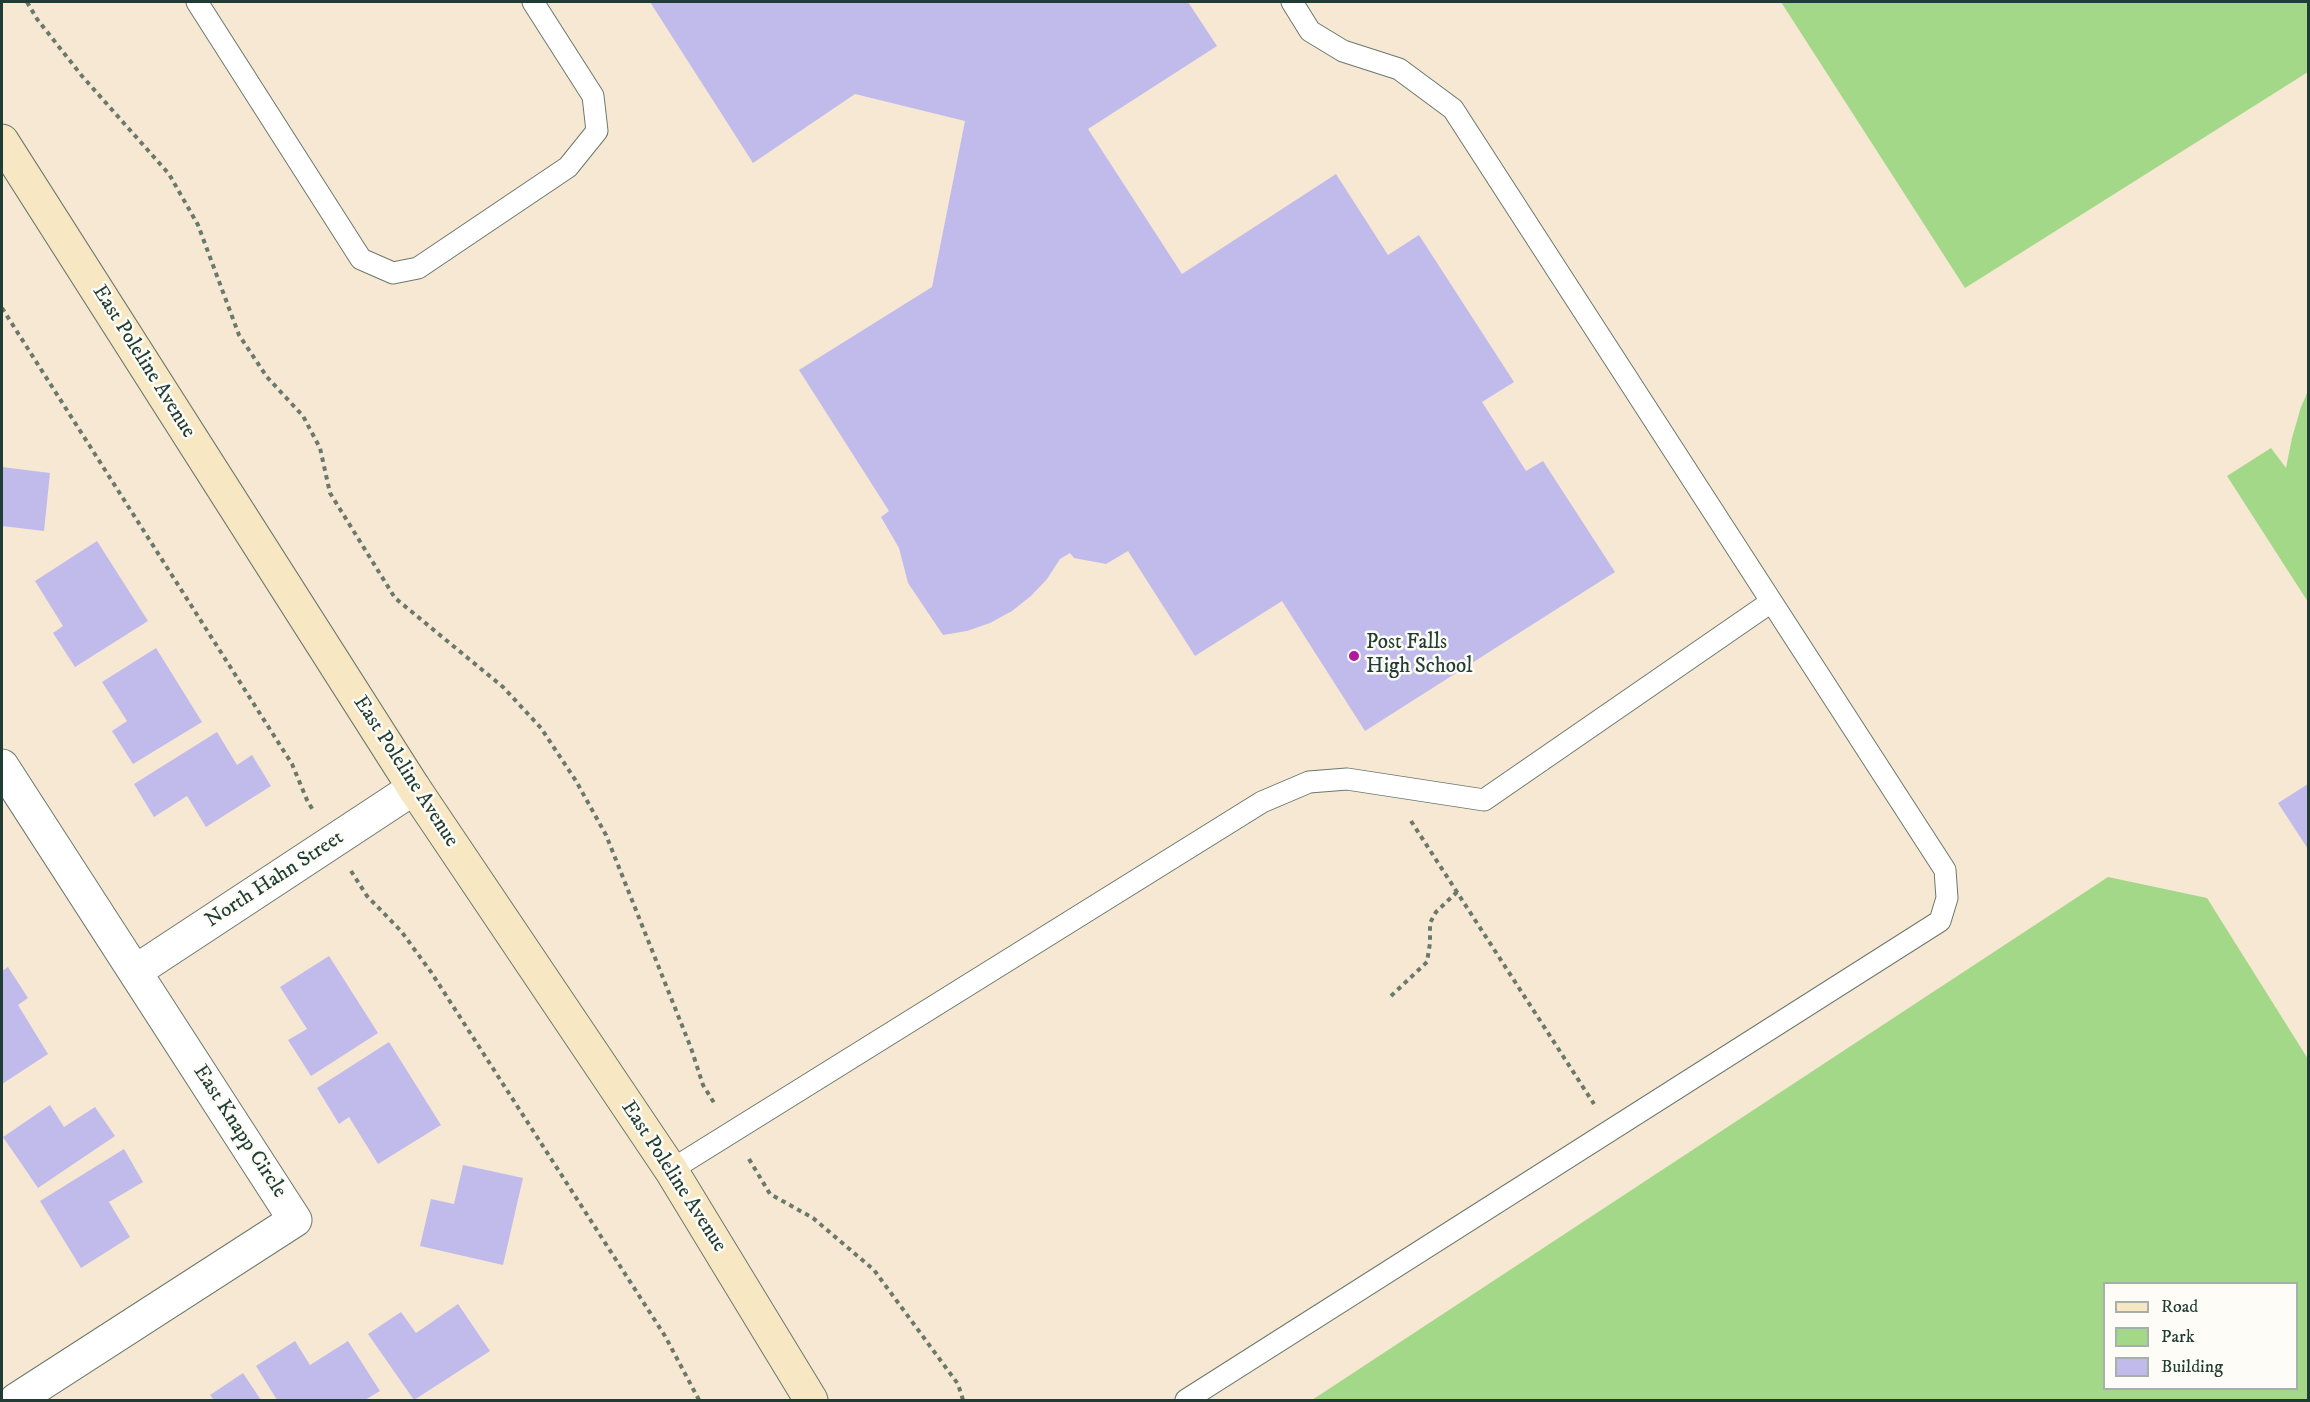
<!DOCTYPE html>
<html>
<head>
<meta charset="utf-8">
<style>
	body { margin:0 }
	#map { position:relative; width:2310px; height:1402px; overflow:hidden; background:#f6e8d3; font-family:"IM FELL DW Pica",serif }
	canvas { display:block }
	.frame { position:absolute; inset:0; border:3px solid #1f3d34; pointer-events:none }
	.legend { position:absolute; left:2103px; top:1282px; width:195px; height:108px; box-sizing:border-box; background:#fdfcf7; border:2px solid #a4b0a9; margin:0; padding:8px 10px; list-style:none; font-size:18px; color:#1f3d34 }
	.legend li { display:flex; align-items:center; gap:12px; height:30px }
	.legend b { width:30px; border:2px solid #a4b0a9 }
</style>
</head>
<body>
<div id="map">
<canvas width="2310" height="1402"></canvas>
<div class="frame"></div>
<ul class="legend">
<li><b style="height:8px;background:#f8e7c3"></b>Road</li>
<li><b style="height:16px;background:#a3d888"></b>Park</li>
<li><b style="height:16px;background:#c1bbec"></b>Building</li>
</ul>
</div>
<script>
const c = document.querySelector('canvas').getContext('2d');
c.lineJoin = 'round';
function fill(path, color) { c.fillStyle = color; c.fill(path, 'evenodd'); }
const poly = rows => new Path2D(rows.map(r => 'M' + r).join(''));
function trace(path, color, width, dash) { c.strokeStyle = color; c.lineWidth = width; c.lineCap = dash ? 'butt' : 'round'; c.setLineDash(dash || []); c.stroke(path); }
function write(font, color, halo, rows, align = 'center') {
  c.font = font + ' "IM FELL DW Pica",serif'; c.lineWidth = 5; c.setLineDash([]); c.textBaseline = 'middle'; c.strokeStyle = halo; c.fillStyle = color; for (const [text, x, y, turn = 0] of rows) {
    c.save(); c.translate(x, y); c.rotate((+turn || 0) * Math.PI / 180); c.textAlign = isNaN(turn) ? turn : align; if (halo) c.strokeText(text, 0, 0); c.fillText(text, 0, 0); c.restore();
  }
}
fill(poly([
	[1781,2,2308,2,2308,72,1965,288],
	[2308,391,2308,602,2227,476,2271,448,2286,468,2292,438,2301,407],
	[2108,877,2207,898,2308,1059,2308,1400,1312,1400],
	[2104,1284,2296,1284,2296,1388,2104,1388]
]), '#a3d888');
fill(poly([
	[650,2,1188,2,1217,46,1088,129,1182,274,1336,174,1388,255,1419,235,1514,382,1482,402,1526,471,1543,461,1615,572,1365,731,1282,601,1195,656,1128,551,1106,564,1074,558,1070,553,1060,559,1047,579,1031,596,1012,611,990,623,967,631,943,635,908,583,899,548,881,517,889,511,799,370,932,287,965,121,855,94,753,163],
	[2,467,50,473,44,531,2,526],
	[97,541,148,621,75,667,53,633,63,626,35,581],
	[156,648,202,722,133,764,112,731,127,721,102,682],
	[217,732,237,765,252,755,271,786,206,827,187,796,154,817,134,784],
	[2308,784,2308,849,2278,803],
	[329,956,378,1033,311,1076,288,1040,307,1029,280,987],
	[8,967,28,998,18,1005,48,1054,2,1084,2,971],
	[389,1042,441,1125,378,1164,349,1117,339,1124,317,1088],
	[50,1105,64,1127,95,1107,115,1136,38,1188,3,1137],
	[124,1149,143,1182,109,1202,130,1237,81,1268,40,1201],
	[463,1165,523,1178,503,1265,420,1246,431,1199,454,1204],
	[458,1304,490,1351,414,1400,368,1334,401,1312,416,1333],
	[295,1341,310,1365,348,1341,380,1391,365,1400,277,1400,256,1366],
	[243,1373,261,1400,214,1400,210,1395]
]), '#c1bbec');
const lane = poly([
	[197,2,361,259,393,273,418,268,568,167,597,131,593,96,533,2],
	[671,1170,1262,802,1309,782,1347,779,1484,800,1771,602],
	[1186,1400,1940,921,1947,898,1945,870,1453,109,1399,69,1343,51,1310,31,1292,2]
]);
const street = poly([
	[2,766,295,1220,16,1400],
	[136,971,414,788]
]);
const secondary = poly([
	[2,141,414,788,671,1170,811,1400]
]);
trace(lane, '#6a796c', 23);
trace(street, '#6a796c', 35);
trace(secondary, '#6a796c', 35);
trace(poly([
	[27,2,37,19,82,76,169,174,198,225,239,335,267,377,303,416,320,448,330,493,395,598,503,687,541,728,576,781,606,835,691,1048,703,1085,716,1106],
	[2,308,292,764,307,800,314,812],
	[1411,821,1594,1104],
	[351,871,367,896,401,931,431,972,665,1336,699,1400],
	[1391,996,1427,962,1430,943,1430,923,1436,912,1457,892],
	[749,1159,770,1194,813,1218,874,1270,958,1384,963,1400]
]), '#6a796c', 4, [4.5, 4.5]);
trace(lane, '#fff', 21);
trace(street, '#fff', 33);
trace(secondary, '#f8e7c3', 33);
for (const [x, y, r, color] of [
	[1354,656,6,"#b5179e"]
]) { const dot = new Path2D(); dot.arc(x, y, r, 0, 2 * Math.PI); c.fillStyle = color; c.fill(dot); trace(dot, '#fdfcf7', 2); }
write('21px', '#1f3d34', '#fdfcf7', [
	["East Poleline Avenue",143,362,58],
	["East Poleline Avenue",405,772,57],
	["North Hahn Street",275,880,-33],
	["East Knapp Circle",239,1132,57],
	["East Poleline Avenue",673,1177,57]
]);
write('21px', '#1f3d34', '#fdfcf7', [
	["Post Falls",1366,644],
	["High School",1366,668]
], 'left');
</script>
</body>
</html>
